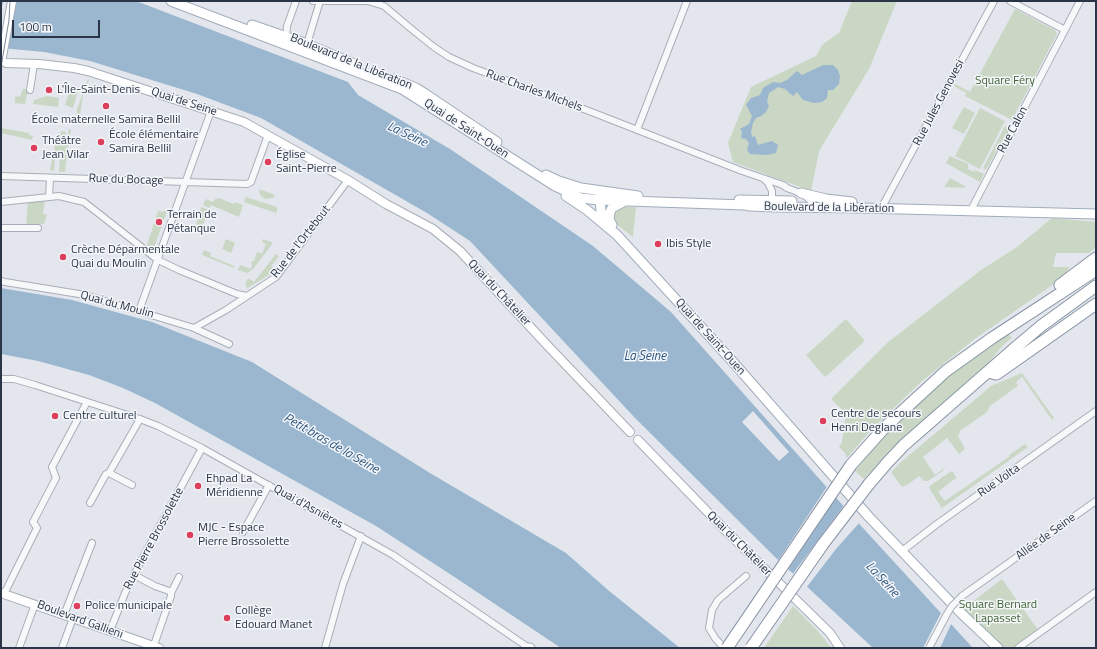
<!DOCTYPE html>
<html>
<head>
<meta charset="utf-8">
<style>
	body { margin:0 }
	#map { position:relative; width:1097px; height:649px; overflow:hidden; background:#e3e7ed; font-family:"Titillium Web",sans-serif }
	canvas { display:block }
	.frame { position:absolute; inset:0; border:2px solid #293547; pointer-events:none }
	.scale { position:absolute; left:12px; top:20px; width:88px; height:18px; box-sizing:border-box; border:2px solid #293547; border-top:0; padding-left:5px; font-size:12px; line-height:14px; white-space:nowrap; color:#293547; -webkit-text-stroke:3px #f4f6f9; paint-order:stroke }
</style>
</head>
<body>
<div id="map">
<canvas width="1097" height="649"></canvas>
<div class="frame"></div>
<div class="scale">100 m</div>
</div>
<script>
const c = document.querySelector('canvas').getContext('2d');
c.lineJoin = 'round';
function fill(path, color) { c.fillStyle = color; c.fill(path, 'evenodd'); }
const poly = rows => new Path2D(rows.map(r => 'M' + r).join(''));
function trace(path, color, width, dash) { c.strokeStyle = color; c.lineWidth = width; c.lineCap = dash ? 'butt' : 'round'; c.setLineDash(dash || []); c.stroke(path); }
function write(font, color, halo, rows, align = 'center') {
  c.font = font + ' "Titillium Web",sans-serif'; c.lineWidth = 3; c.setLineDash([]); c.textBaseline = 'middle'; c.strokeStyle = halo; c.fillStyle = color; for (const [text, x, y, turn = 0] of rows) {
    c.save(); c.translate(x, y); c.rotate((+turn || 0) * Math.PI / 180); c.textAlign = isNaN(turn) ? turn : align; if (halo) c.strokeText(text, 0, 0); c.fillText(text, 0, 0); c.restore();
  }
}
fill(poly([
	[852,1,897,1,869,69,819,151,811,191,733,162,728,143,751,87,816,56,823,44,839,33],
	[1015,9,1055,30,1057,34,1012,120,965,96,966,93,954,86,955,84,970,92],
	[88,79,89,80,83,95,79,123,76,123,77,109],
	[71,85,79,88,73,108,65,105],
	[23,89,28,89,25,104,15,103,15,96,20,97],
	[47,96,59,98,58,107,33,104,34,100],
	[964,107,975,113,964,134,952,128],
	[980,108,1005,121,980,169,955,156],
	[1005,126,1009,128,986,170,983,168],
	[1,128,29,133,29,135,33,136,32,140,1,133],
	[69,129,71,130,68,147,66,148,65,155,67,155,65,172,59,172,60,156,55,157,54,171,50,170,56,140,59,140,61,131,66,132,65,136,67,137],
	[950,156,968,164,968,169,974,172,975,170,984,174,980,182,946,163],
	[950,178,965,186,964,188,944,187],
	[259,189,275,195,273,198,265,199,260,195],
	[246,197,277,207,277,211,276,213,270,211,244,202],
	[219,198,231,203,234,204,234,202,243,205,239,217,211,205,209,208,203,205,206,199,213,202,215,199],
	[45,200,43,214,47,215,44,224,40,224,40,226,26,226,28,201],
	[201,207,209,210,202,227,196,224],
	[622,207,636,207,633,237,616,224,614,216,616,211],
	[158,211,162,212,165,211,167,211,154,248,152,249,147,245],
	[1052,218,1096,222,1096,247,1089,253,1056,253,1053,267,1070,267,1061,279,976,338,921,382,871,430,847,458,845,453,839,447,842,442,846,413,831,399,887,343,981,270,1017,247],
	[226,239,235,243,231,253,222,249],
	[263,239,273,243,253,269,247,273,238,270,240,265,251,269,252,264,251,263,252,261,254,261,257,252,262,254,266,244,262,242],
	[204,250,211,253,210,256,234,266,234,268,202,255],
	[276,254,279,256,271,266,275,269,276,267,277,268,274,272,246,289,247,286,245,285,248,278,254,282],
	[846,319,865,341,825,377,806,355],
	[1009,334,1012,338,1003,345,991,360,891,449,864,479,855,471,893,425,911,409,949,376],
	[1022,373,1054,418,1052,420,1022,377,1016,382,1018,386,1016,387,990,406,987,412,960,431,958,436,965,449,959,454,947,438,923,457,935,475,943,469,944,470,928,481,924,481,919,476,906,486,905,485,902,487,891,472,900,463,991,386],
	[1025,444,1028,447,942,508,930,490,931,490,929,487,931,485,950,472,952,471,956,477,956,478,938,492,945,501,1010,456,1009,455],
	[1002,579,1038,630,1015,648,1006,648,998,645,963,609],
	[793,606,816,629,832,648,764,648]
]), '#c9d7c4');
fill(poly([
	[1,1,136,1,348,82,358,95,450,149,593,246,671,312,863,528,973,648,873,648,775,557,635,418,470,241,427,213,261,118,197,94,90,61,44,52,1,48],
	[823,65,833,65,838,70,840,76,839,84,833,90,828,90,827,98,822,102,814,103,803,100,797,92,793,96,785,89,778,87,769,93,767,102,769,106,766,112,761,116,756,118,753,123,751,132,752,137,755,136,758,145,772,141,778,145,776,153,767,155,750,154,747,150,749,143,746,139,741,138,742,132,740,129,749,124,752,116,746,105,751,98,760,95,763,88,773,82,780,83,787,80,797,71,802,75],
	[1,288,72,300,152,322,252,362,430,473,566,553,608,590,680,648,561,648,456,578,376,526,155,403,123,388,89,375,38,361,1,354]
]), '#9bb7d0');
fill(poly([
	[3,1,16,1,13,21,14,23,12,25,8,51,1,50,1,13],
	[753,411,789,452,779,461,742,422],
	[828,485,837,496,787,571,777,562],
	[845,504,860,522,836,549,806,588,792,575],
	[942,611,952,622,940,648,923,648]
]), '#e3e7ed');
const street = poly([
	[313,1,368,1,384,6,409,27,434,47,449,57,473,68,589,111,742,171,783,185,787,188,803,194,811,201],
	[1010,1,1065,30],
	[286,40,287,26,296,1],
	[307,44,320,1],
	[30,90,34,64],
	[637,130,687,1],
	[1,176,247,184,251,182,268,135],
	[764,179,768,183,772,191,772,204],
	[49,197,50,178],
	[1,202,59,196,84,202,158,260,179,270,237,294,247,296],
	[883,205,994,1],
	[972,208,1080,1],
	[1,228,38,228],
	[1,281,5,282,85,295,194,328,229,344],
	[139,311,211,111],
	[194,328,226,310,276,277,348,180],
	[1,379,14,379,35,385,140,419,158,426,202,448,393,555,529,648],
	[109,473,132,485],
	[90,503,106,474,109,473,140,419],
	[243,532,269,485],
	[902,551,937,524,1096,411],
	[134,575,155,586,169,591,171,593],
	[4,594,37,528,33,522,56,478,52,467,87,402],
	[962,596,1096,501],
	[64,615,92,543],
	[110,631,125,593,140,563,202,448],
	[19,648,35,604],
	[62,648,73,618],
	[153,648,171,596,171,593,179,577],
	[325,648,343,584,361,536],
	[724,648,715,638,709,628,712,610,718,600,746,576],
	[1018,648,1096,592]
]);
const secondary = poly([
	[2,57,12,1],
	[6,63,39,64,74,68,88,71,244,122,348,180,386,204,433,229,460,251,547,345,630,432],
	[638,440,726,531,830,633,840,648],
	[1,593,159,648]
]);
const primary = poly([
	[171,1,402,89,555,186,581,198,599,200,745,205,750,206,777,207,862,208,1096,214],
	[252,25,307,44,354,64],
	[394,79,416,88,424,93,497,142],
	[546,175,559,181,581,188,638,196],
	[801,193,826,199,852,202],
	[600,195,601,212,610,226],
	[566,196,587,210,617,235,733,362,869,517,961,613,998,648],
	[739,200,792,201],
	[612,225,609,219,610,212,612,208,623,202],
	[529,648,530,648]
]);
const highway = poly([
	[1060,285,1096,258],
	[988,372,996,374,998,373,1096,304],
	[851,465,885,427,946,371,992,338,1096,270],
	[869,484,887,463,904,445,1015,348,1041,326,1096,286]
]);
trace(street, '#a7aeb8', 8);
trace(secondary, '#a7aeb8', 10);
trace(primary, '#a1acba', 11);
trace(highway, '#8995a5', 13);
trace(street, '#f7f8fa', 6);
trace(secondary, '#fff', 8);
trace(primary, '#fff', 9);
trace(highway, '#fff', 11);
trace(poly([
	[1,67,9,20,10,1]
]), '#7b8798', 1);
const streetBridge = poly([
	[929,648,947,614,952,606,962,596]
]);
const highwayBridge = poly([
	[727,648,851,465],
	[751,648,823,544,869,484]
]);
trace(streetBridge, '#a7aeb8', 8, []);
trace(highwayBridge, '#8995a5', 13, []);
trace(streetBridge, '#f7f8fa', 6);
trace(highwayBridge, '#fff', 11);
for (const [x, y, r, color] of [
	[49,90,4,"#dc3e5c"],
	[106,106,4,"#dc3e5c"],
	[101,142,4,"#dc3e5c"],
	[34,148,4,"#dc3e5c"],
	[268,162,4,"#dc3e5c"],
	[159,222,4,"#dc3e5c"],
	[658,244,4,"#dc3e5c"],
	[63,257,4,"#dc3e5c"],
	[55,416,4,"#dc3e5c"],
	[823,421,4,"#dc3e5c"],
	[198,486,4,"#dc3e5c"],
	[190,535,4,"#dc3e5c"],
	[77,606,4,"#dc3e5c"],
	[227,618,4,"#dc3e5c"]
]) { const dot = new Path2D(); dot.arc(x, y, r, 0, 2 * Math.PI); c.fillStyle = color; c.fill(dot); trace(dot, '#f4f6f9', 1.5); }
write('12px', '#293547', '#f4f6f9', [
	["Boulevard de la Libération",351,62,22],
	["Rue Charles Michels",534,91,20],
	["Quai de Seine",184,102,18],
	["Rue Jules Genovesi",939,103,-62],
	["Quai de Saint-Ouen",466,129,33],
	["Rue Calon",1013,130,-62],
	["Rue du Bocage",126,180,2],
	["Boulevard de la Libération",829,208,1],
	["Rue de l'Ortebout",301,242,-52],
	["Quai du Châtelier",499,293,47],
	["Quai du Moulin",117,305,15],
	["Quai de Saint-Ouen",710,337,48],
	["Rue Volta",999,481,-35],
	["Quai d'Asnières",308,507,29],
	["Allée de Seine",1046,537,-36],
	["Rue Pierre Brossolette",154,539,-62],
	["Quai du Châtelier",739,544,45],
	["Boulevard Gallieni",80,620,20]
]);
write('12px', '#3f6435', '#f4f6f9', [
	["Square Féry",1005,81],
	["Square Bernard",998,605],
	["Lapasset",998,619]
]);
write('12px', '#293547', '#f4f6f9', [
	["L'Île-Saint-Denis",57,90],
	["École maternelle Samira Bellil",106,120,"center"],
	["École élémentaire",109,135],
	["Samira Bellil",109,149],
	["Théâtre",42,141],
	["Jean Vilar",42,155],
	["Église",276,155],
	["Saint-Pierre",276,169],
	["Terrain de",167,215],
	["Pétanque",167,229],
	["Ibis Style",666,244],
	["Crèche Déparmentale",71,250],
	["Quai du Moulin",71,264],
	["Centre de secours",831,414],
	["Henri Deglane",831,428],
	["Centre culturel",63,416],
	["Ehpad La",206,479],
	["Méridienne",206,493],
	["MJC - Espace",198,528],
	["Pierre Brossolette",198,542],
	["Police municipale",85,606],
	["Collège",235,611],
	["Edouard Manet",235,625]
], 'left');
write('italic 13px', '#2e5680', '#f4f6f9', [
	["La Seine",407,135,25],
	["La Seine",645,357],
	["Petit bras de la Seine",331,444,30],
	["La Seine",882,580,47]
]);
</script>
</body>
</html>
